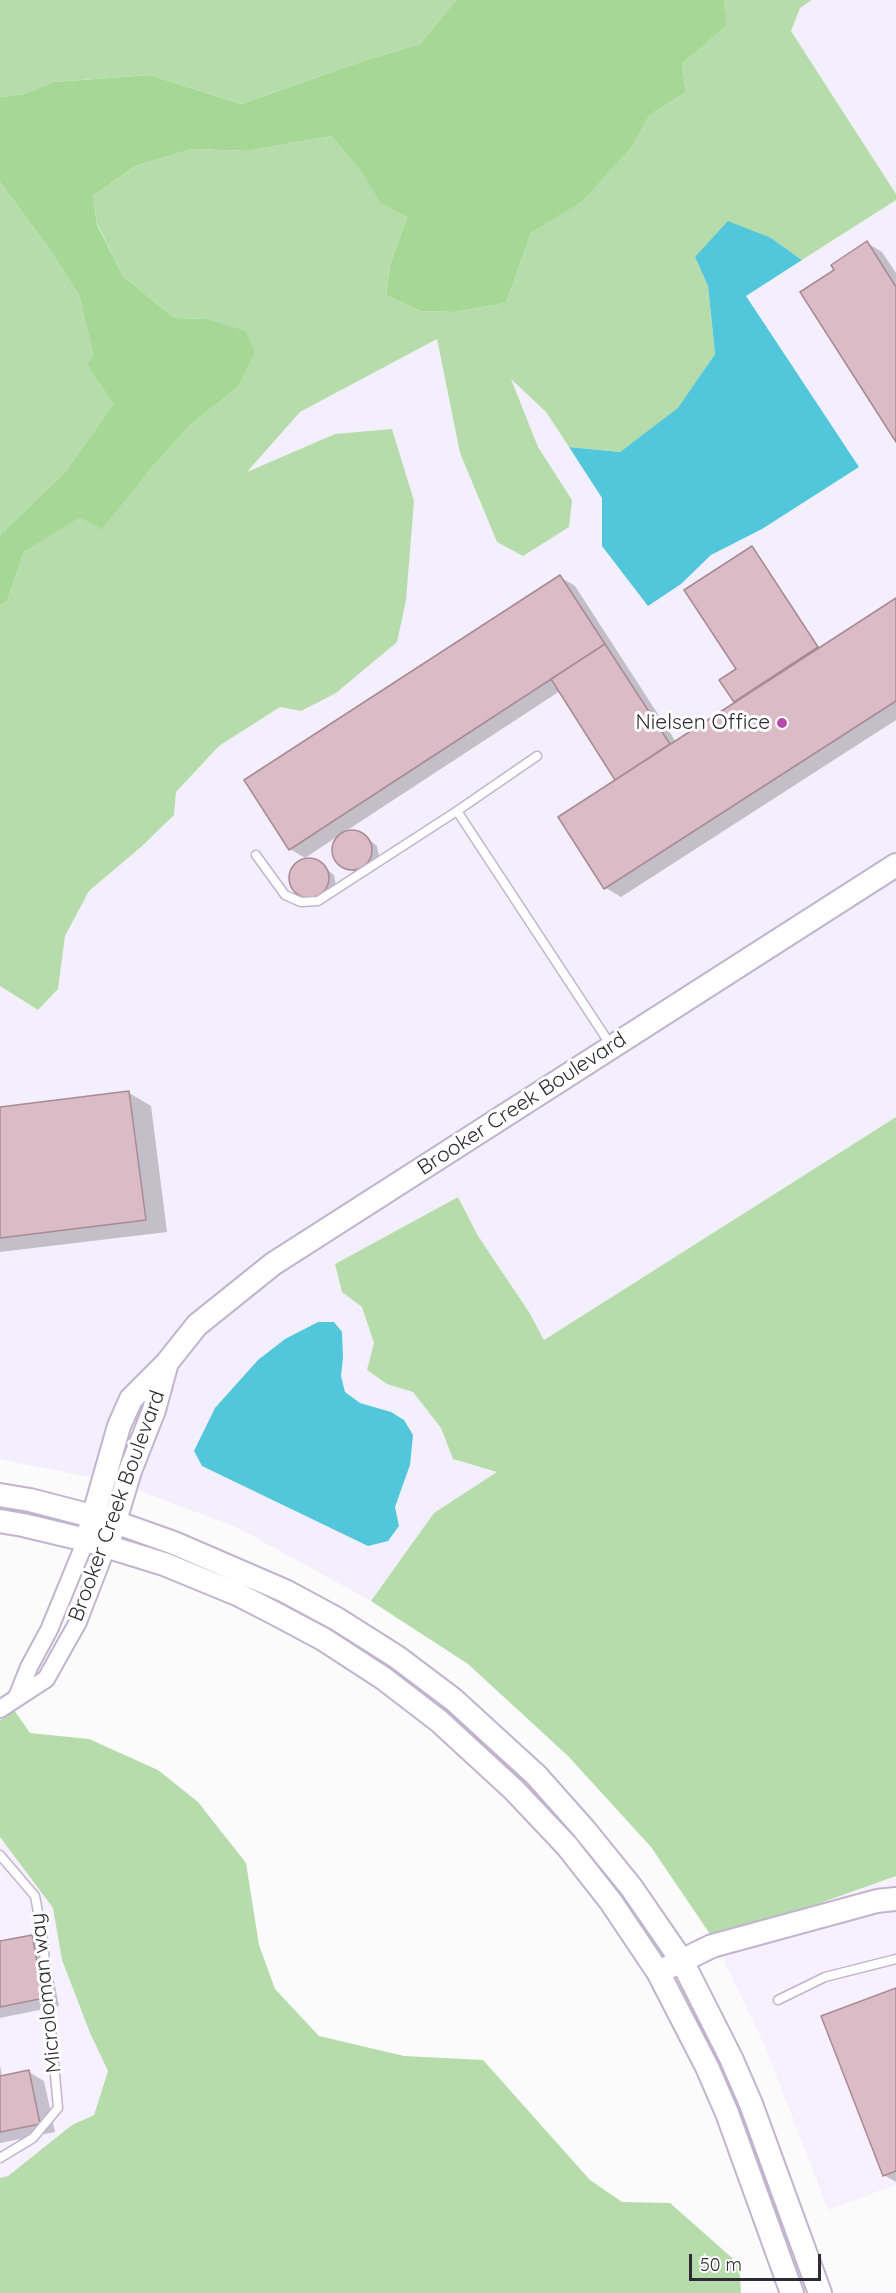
<!DOCTYPE html>
<html>
<head>
<meta charset="utf-8">
<style>
	body { margin:0 }
	#map { position:relative; width:896px; height:2293px; overflow:hidden; background:#fbfbfb; font-family:Quicksand,sans-serif }
	canvas { display:block }
	.scale { position:absolute; left:689px; top:2254px; width:132px; height:27px; box-sizing:border-box; border:3px solid #2f2a34; border-top:0; padding-left:8px; font-size:18px; line-height:21px; white-space:nowrap; color:#2f2a34; -webkit-text-stroke:4px #fff; paint-order:stroke }
</style>
</head>
<body>
<div id="map">
<canvas width="896" height="2293"></canvas>
<div class="scale">50 m</div>
</div>
<script>
const c = document.querySelector('canvas').getContext('2d');
c.lineJoin = 'round';
function fill(path, color) { c.fillStyle = color; c.fill(path, 'evenodd'); }
const poly = rows => new Path2D(rows.map(r => 'M' + r).join(''));
function trace(path, color, width, dash) { c.strokeStyle = color; c.lineWidth = width; c.lineCap = dash ? 'butt' : 'round'; c.setLineDash(dash || []); c.stroke(path); }
function write(font, color, halo, rows, align = 'center') {
  c.font = font + ' Quicksand,sans-serif'; c.lineWidth = 6; c.setLineDash([]); c.textBaseline = 'middle'; c.strokeStyle = halo; c.fillStyle = color; for (const [text, x, y, turn = 0] of rows) {
    c.save(); c.translate(x, y); c.rotate((+turn || 0) * Math.PI / 180); c.textAlign = isNaN(turn) ? turn : align; if (halo) c.strokeText(text, 0, 0); c.fillText(text, 0, 0); c.restore();
  }
}
fill(poly([
	[812,0,896,0,896,194,791,31,800,8],
	[896,200,896,854,269,1256,163,1354,159,1354,93,1478,0,1459,0,986,37,1010,58,989,65,936,89,891,141,847,174,815,176,792,219,746,280,707,301,711,335,434,246,473,300,412,437,339,460,453,497,542,572,500,538,447,510,378,546,412,602,498,602,546,681,584,711,555,762,529,859,467,746,296],
	[896,876,896,1117,544,1340,529,1312,478,1236,458,1197,335,1264,342,1292,362,1306,374,1343,367,1370,387,1384,413,1392,441,1428,453,1459,498,1472,434,1513,371,1601,238,1528,135,1489,175,1369,204,1331,279,1271],
	[318,1322,343,1358,341,1376,345,1392,360,1403,391,1412,404,1420,410,1465,395,1507,368,1546,202,1466,194,1451,258,1360,285,1339]
]), '#f3effc');
fill(poly([
	[0,1837,53,1908,62,1960,90,2033,108,2071,94,2115,72,2125,8,2176,0,2178],
	[896,1876,896,1890,778,1918],
	[896,1908,896,2185,828,2210,764,2044,720,1953,878,1910]
]), '#f7f0fe');
fill(poly([
	[0,0,456,0,420,44,369,59,241,104,150,75,53,82,24,94,0,97],
	[724,0,812,0,800,8,791,31,896,194,896,200,802,260,771,238,695,257,708,286,715,354,678,409,620,452,569,447,546,412,511,379,538,447,572,500,569,527,523,556,497,542,460,453,437,339,300,412,247,472,335,434,392,429,414,501,406,600,397,642,336,693,301,711,280,707,219,746,176,792,174,815,141,847,89,891,65,936,58,989,38,1010,0,986,0,606,7,601,24,552,147,473,191,424,237,388,206,319,174,318,123,276,97,224,93,196,135,166,192,149,248,151,331,136,359,169,381,202,407,217,390,265,386,295,420,311,455,312,506,303,531,233,582,200,632,147,650,115,686,92,682,64,725,25],
	[0,182,48,247,79,295,93,354,87,365,113,404,66,471,0,535],
	[896,1117,896,1876,778,1918,712,1937,651,1847,568,1756,468,1664,371,1601,434,1513,497,1472,453,1459,441,1428,413,1392,387,1384,367,1370,374,1343,362,1307,342,1292,335,1264,458,1197,478,1236,529,1312,544,1340],
	[14,1710,30,1733,89,1739,158,1770,198,1802,246,1863,259,1945,275,1989,319,2036,404,2056,483,2060,590,2180,622,2202,670,2203,739,2264,741,2293,0,2293,0,2178,8,2176,72,2125,94,2115,108,2071,90,2033,62,1960,53,1908,0,1837,0,1720]
]), '#b7dcab');
fill(poly([
	[456,0,724,0,726,25,682,64,686,92,650,115,632,147,582,201,531,233,506,303,455,312,420,311,386,295,390,265,407,217,381,203,359,169,331,136,248,151,192,149,135,166,93,196,97,225,123,276,174,318,206,319,245,331,255,352,237,388,191,424,147,473,102,529,80,517,24,552,7,601,0,606,0,535,66,471,113,404,87,365,93,354,79,295,48,247,0,182,0,97,24,94,53,82,150,75,241,104,369,59,420,44]
]), '#a4d894');
fill(poly([
	[728,221,771,238,802,260,746,296,859,467,762,529,711,555,681,584,648,606,602,546,602,498,569,447,620,452,678,408,715,354,708,286,695,257],
	[318,1322,334,1322,342,1332,343,1358,341,1376,345,1392,360,1403,391,1412,404,1420,413,1435,410,1465,395,1507,399,1526,388,1541,368,1546,202,1466,194,1451,215,1408,258,1360,285,1339]
]), '#52c6da');
fill(poly([
	[867,243,882,252,896,273,896,439,836,271],
	[752,548,820,649,896,601,896,720,621,897,606,888,560,818,617,780,560,691,346,831,361,833,377,846,379,857,365,873,354,872,337,860,334,845,341,834,305,858,290,849,560,577,575,586,676,742,737,703,735,701],
	[307,859,318,862,334,875,336,886,327,899,305,898,293,889,291,884,293,868],
	[129,1093,151,1106,167,1232,0,1252,0,1109],
	[32,1937,47,1946,59,2006,0,2018,0,1943],
	[896,1989,896,2182,884,2175],
	[0,2065,2,2077,29,2072,44,2081,55,2132,0,2143]
]), '#0003');
const building = poly([
	[867,241,896,287,896,442,800,292,834,270,831,265,867,241],
	[752,546,818,647,734,702,719,680,736,669,684,590,752,546],
	[560,575,605,644,289,850,244,780,560,575],
	[896,598,896,701,604,889,558,817,896,598],
	[605,644,670,744,615,780,551,679,605,644],
	'332 850a20 20 0 1 1 40 0a20 20 0 1 1-40 0Z',
	'289 878a20 20 0 1 1 40 0a20 20 0 1 1-40 0Z',
	[129,1091,146,1220,0,1238,0,1107,129,1091],
	[32,1935,44,1998,0,2007,0,1941,32,1935],
	[896,1988,896,2171,883,2176,821,2016,896,1988],
	[29,2070,40,2124,0,2132,0,2076,29,2070]
]);
fill(building, '#dbbbc6');
trace(building, '#a98a94', 1.5);
const lane = poly([
	[457,811,537,756],
	[256,855,285,895,301,902,318,901,457,811,612,1047],
	[0,1855,35,1896,43,1940,58,2108,33,2138,0,2158],
	[778,2000,825,1977,896,1959]
]);
const street = poly([
	[17,1697,29,1667,49,1630,86,1540],
	[0,1709,46,1679,78,1622,107,1547]
]);
const secondary = poly([
	[0,1495,30,1500,115,1522,174,1543,285,1591,337,1619,397,1657,454,1700,536,1775,584,1829,631,1887,682,1961,731,2058,751,2104,820,2293],
	[0,1521,23,1525,86,1540,164,1564,237,1594,276,1614,323,1639,383,1678,439,1721,514,1790,567,1846,611,1902,658,1972,707,2067,727,2113,792,2293],
	[90,1528,119,1426,131,1399,166,1364,197,1325,273,1264,896,865],
	[111,1534,130,1471,154,1410,166,1366],
	[669,1967,712,1946,877,1901,896,1899]
]);
trace(lane, '#c2b4ce', 11);
trace(street, '#c2b4ce', 20);
trace(secondary, '#c2b4ce', 26);
trace(lane, '#fff', 8);
trace(street, '#fff', 16);
trace(secondary, '#fff', 22);
for (const [x, y, r, color] of [
	[782,723,6,"#b64bab"]
]) { const dot = new Path2D(); dot.arc(x, y, r, 0, 2 * Math.PI); c.fillStyle = color; c.fill(dot); trace(dot, '#fff', 2); }
write('21px', '#2f2a34', '#fff', [
	["Nielsen Office",770,723]
], 'right');
write('21px', '#2f2a34', '#fff', [
	["Brooker Creek Boulevard",522,1104,-33],
	["Brooker Creek Boulevard",117,1506,-70],
	["Microloman way",46,1993,-96]
]);
</script>
</body>
</html>
